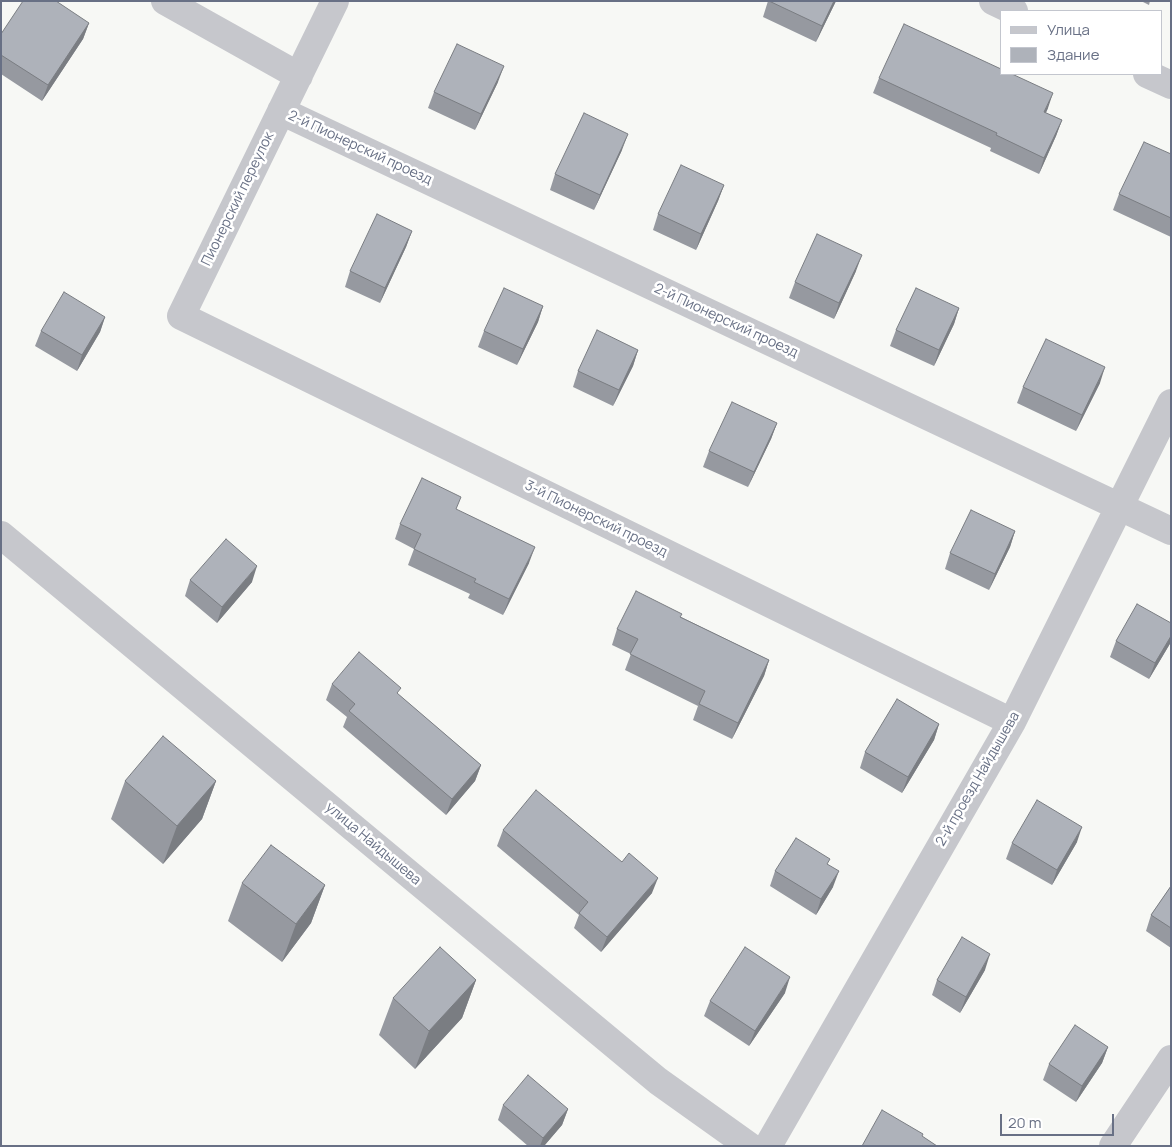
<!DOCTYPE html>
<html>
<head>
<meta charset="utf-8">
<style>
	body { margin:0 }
	#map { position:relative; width:1172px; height:1147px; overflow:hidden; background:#f7f8f5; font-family:Manrope,sans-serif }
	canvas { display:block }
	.frame { position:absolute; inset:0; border:2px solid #687085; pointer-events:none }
	.legend { position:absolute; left:1000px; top:10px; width:162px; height:65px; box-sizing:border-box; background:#fff; border:1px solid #c3c6ce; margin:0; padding:6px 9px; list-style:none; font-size:15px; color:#687085 }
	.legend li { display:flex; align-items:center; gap:10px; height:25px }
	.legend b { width:25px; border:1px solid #c3c6ce }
	.scale { position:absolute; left:1000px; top:1114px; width:114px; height:22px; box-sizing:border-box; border:2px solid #687085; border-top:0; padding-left:6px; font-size:15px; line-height:18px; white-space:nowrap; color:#687085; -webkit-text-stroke:4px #fff; paint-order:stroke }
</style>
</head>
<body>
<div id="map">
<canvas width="1172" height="1147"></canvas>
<div class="frame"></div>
<ul class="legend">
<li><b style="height:6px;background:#c6c7cc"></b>Улица</li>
<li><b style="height:14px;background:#aeb2ba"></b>Здание</li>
</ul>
<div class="scale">20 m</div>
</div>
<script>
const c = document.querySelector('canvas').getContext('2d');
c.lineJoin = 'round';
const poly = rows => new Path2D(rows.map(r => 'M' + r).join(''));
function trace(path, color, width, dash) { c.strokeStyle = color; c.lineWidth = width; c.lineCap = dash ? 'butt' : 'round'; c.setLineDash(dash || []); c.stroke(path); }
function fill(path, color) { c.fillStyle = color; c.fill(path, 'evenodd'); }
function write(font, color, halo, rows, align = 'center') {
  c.font = font + ' Manrope,sans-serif'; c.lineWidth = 5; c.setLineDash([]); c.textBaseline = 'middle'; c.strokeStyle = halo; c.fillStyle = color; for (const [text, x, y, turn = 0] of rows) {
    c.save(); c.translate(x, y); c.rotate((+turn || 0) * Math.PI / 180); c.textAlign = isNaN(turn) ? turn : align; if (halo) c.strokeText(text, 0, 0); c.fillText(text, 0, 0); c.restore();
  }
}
trace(poly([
	[165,1,299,76],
	[335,1,181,316,1012,722],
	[993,1,1014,11],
	[1147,74,1171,85],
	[281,111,1171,531],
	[1,535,658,1081,749,1146],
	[768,1146,1012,722,1171,403],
	[1113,1146,1171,1059]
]), '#c6c7cc', 28);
fill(poly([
	[768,1,836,1,816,42,763,17],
	[1141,1,1150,1,1149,5],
	[89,23,83,39,42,101,1,74,1,34],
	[879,78,1048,108,1046,113,1062,120,1056,136,1039,174,990,151,991,148,873,93],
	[498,82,475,130,428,108,434,92],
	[622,150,594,210,550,190,555,174],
	[1171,154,1171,237,1113,210,1119,194],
	[724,185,718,201,696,250,653,230,658,214],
	[412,231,406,247,380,303,345,287,350,271],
	[856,271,834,319,789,298,795,282],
	[543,306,538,322,517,365,478,347,484,331],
	[959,308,954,324,934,366,890,346,896,330],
	[105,317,100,332,77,371,35,346,41,331],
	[638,350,633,366,613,406,573,387,578,371],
	[1100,383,1076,431,1017,403,1023,387],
	[777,423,771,439,748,487,703,467,709,451],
	[457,510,529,563,503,615,468,598,470,594,408,565,414,549,395,539,400,524],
	[1015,531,1010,547,989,590,945,569,950,553],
	[190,580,252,582,217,623,185,596],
	[681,617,769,660,764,676,732,739,693,720,698,706,625,670,631,654,612,645,617,629],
	[1171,623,1171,642,1149,679,1110,657,1116,641],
	[332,684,399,695,481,765,475,781,446,815,343,727,347,717,326,700],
	[939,724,934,740,902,793,860,768,865,752],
	[125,781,216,781,202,819,163,864,111,819],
	[503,830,622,862,652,893,601,952,574,928,579,915,497,846],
	[1077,842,1052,885,1006,859,1012,843],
	[828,864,833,887,816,915,770,886,775,871],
	[242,883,325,885,311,923,282,962,228,921],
	[1171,886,1171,948,1146,931,1151,915],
	[985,970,960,1013,932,995,937,980],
	[476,980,462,1018,415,1069,379,1035,393,998],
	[785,993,749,1046,704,1016,710,1001],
	[1108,1047,1102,1063,1076,1102,1043,1080,1049,1064],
	[503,1105,568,1109,562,1125,544,1146,528,1146,498,1120]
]), '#9699a0');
fill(poly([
	[834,1,836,1,816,42,822,26],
	[89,23,83,39,42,101,48,85],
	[504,66,498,82,475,130,481,114],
	[1053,93,1048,108,1038,128,1044,112],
	[1062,120,1056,136,1039,174,1044,158],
	[628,134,622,150,594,210,600,195],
	[724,185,718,201,696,250,701,234],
	[412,231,406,247,380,303,385,288],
	[862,255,856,271,834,319,839,303],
	[543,306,538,322,517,365,523,349],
	[959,308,954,324,934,366,939,350],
	[105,317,100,332,77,371,82,355],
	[638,350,633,366,613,406,619,390],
	[1105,367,1100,383,1076,431,1082,415],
	[777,423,771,439,748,487,754,472],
	[1015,531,1010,547,989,590,995,574],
	[535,547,529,563,503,615,509,599],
	[257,566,252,582,217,623,222,607],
	[1171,636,1171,642,1149,679,1155,663],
	[769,660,764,676,732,739,738,723],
	[939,724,934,740,902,793,908,777],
	[481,765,475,781,446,815,452,799],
	[216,781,202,819,163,864,177,826],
	[1082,827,1077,842,1052,885,1057,870],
	[839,871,833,887,816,915,821,899],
	[658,878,652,893,601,952,607,937],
	[325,885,311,923,282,962,296,924],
	[990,954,985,970,960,1013,966,997],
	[790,977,785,993,749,1046,755,1031],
	[476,980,462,1018,415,1069,429,1031],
	[1108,1047,1102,1063,1076,1102,1082,1086],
	[568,1109,562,1125,544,1146,540,1146,543,1138]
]), '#7a7d82');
const building = poly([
	[23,1,56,1,89,23,48,85,1,55,1,34,23,1],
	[769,1,834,1,822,26,769,1],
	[904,24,1001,69,1001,74,1012,74,1053,93,1044,112,1062,120,1044,158,996,135,997,133,879,78,904,24],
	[457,44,504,66,481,114,434,92,457,44],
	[584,113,628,134,600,195,555,174,584,113],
	[1144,142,1171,154,1171,218,1119,194,1144,142],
	[681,165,724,185,701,234,658,214,681,165],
	[377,214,412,231,385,288,350,271,377,214],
	[817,234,862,255,839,303,795,282,817,234],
	[504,288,543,306,523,349,484,331,504,288],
	[916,288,959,308,939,350,896,330,916,288],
	[64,292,105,317,82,355,41,331,64,292],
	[597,330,638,350,619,390,578,371,597,330],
	[1046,339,1105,367,1082,415,1023,387,1046,339],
	[732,402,777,423,754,472,709,451,732,402],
	[422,478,461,497,456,509,535,547,509,599,474,582,476,579,414,549,421,534,400,524,422,478],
	[971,510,1015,531,995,574,950,553,971,510],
	[226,539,257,566,222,607,190,580,226,539],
	[636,591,682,614,680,617,769,660,738,723,699,704,705,691,630,654,638,639,617,629,636,591],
	[1137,604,1171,623,1171,636,1155,663,1116,641,1137,604],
	[359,652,401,688,397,693,481,765,452,799,349,711,355,704,332,684,359,652],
	[897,699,939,724,908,777,865,752,897,699],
	[163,736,216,781,177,826,125,781,163,736],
	[536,790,622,862,629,853,658,878,607,937,579,913,588,902,503,830,536,790],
	[1037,800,1082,827,1057,870,1012,843,1037,800],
	[796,838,830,859,827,864,839,871,821,899,775,871,796,838],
	[271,845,325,885,296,924,242,883,271,845],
	[1171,886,1171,928,1151,915,1171,886],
	[962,937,990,954,966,997,937,980,962,937],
	[440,947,476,980,429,1031,393,998,440,947],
	[745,947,790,977,755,1031,710,1001,745,947],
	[1075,1025,1108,1047,1082,1086,1049,1064,1075,1025],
	[528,1075,568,1109,543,1138,503,1105,528,1075],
	[882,1110,923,1134,922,1136,937,1146,862,1146,882,1110]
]);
fill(building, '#aeb2ba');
trace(building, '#7a7d82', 1);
write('14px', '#687085', '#fff', [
	["2-й Пионерский проезд",360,148,25],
	["Пионерский переулок",238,199,-64],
	["2-й Пионерский проезд",726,321,25],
	["3-й Пионерский проезд",596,519,26],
	["2-й проезд Найдышева",978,779,-60],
	["улица Найдышева",373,844,40]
]);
</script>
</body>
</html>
